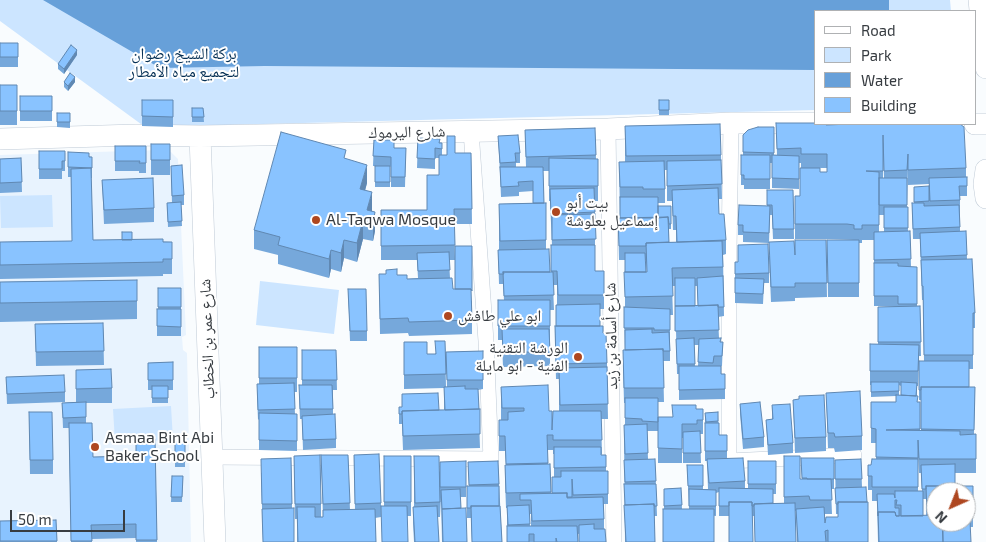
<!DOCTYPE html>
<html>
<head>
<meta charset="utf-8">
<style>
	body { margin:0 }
	#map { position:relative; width:986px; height:542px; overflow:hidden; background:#f9fcfe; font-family:"Exo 2",sans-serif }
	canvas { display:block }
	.legend { position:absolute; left:814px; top:10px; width:162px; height:115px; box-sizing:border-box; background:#fff; border:1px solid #afb1b3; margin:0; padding:6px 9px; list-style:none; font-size:15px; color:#373c41 }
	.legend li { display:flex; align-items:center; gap:10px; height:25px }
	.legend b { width:25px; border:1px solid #afb1b3 }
	.north { position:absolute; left:926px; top:482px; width:50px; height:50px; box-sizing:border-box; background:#fff; border:1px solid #afb1b3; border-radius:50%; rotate:224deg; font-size:14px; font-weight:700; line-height:20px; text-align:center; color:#373c41 }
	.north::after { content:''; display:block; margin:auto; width:18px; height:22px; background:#ae4720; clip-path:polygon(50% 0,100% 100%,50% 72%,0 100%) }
	.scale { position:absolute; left:10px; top:510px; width:115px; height:22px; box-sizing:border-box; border:2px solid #373c41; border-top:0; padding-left:6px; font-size:15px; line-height:18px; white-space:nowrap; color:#373c41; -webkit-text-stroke:4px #fff; paint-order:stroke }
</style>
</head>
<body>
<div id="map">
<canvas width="986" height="542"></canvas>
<ul class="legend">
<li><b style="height:6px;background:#fff"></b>Road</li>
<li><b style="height:14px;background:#cce5ff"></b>Park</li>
<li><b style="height:14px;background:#67a0d9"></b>Water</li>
<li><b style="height:14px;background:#89c3ff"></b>Building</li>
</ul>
<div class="north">N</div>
<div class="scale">50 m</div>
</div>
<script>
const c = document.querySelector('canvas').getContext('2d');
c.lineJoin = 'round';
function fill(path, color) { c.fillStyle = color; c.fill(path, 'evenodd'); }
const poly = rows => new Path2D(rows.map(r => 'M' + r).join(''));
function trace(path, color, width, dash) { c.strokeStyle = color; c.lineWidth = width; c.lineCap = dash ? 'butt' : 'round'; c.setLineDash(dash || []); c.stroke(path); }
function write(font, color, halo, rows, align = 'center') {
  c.font = font + ' "Exo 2","Noto Naskh Arabic",sans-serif'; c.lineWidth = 4; c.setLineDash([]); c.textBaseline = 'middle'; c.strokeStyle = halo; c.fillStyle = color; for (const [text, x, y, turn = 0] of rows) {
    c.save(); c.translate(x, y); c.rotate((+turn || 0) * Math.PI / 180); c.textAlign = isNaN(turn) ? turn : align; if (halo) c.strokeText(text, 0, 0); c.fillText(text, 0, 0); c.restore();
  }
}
fill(poly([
	[160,150,171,152,178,159,186,335,182,337,183,350,187,353,191,542,0,542,0,155]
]), '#e8f3fe');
fill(poly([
	[0,0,950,0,951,11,815,11,815,110,145,127,0,21],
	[52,195,53,227,1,228,0,196],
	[260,281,339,290,334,334,256,325],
	[171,406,173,440,115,442,113,409]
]), '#cce5ff');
fill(poly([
	[43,0,889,0,889,11,815,11,815,70,265,66,160,68]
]), '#67a0d9');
const street = poly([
	[731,123,729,251,729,461,854,455],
	[608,129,614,542],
	[211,457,491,459,486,341,471,131]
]);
const secondary = poly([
	[979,0,986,68],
	[975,124,986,124],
	[200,136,215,542],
	[0,139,136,135,200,136,608,129,731,123,815,123],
	[986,170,984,184,986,198]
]);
trace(street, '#bfcad6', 16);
trace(secondary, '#bfcad6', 22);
trace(street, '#fff', 15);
trace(secondary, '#fff', 21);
fill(poly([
	[0,43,18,43,18,67,0,67],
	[77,55,64,74,58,69,58,64],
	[64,82,75,82,68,91,64,87],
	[0,85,17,85,17,125,0,125],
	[20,96,52,96,52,121,20,121],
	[142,100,173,100,173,127,142,126],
	[659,100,669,100,669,115,659,115],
	[192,108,203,108,204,122,192,122],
	[57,113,70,113,70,128,57,127],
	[776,123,826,125,966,168,966,177,967,177,967,196,960,196,960,231,966,231,967,259,975,313,975,328,973,328,973,369,969,369,969,387,975,387,974,434,976,434,976,473,955,473,955,486,973,486,973,527,970,527,943,542,878,542,877,501,872,501,872,490,868,490,868,465,871,465,876,459,876,443,871,443,871,402,896,402,896,396,871,397,871,385,870,385,870,344,878,344,878,307,898,306,874,306,874,240,862,240,862,243,859,243,859,297,828,297,827,240,854,239,795,239,795,211,800,196,820,172,827,172,827,168,801,168,801,163,799,163,799,189,772,188,772,163,770,163,770,189,744,189,744,185,741,185,741,175,743,155,743,135,774,127,774,155,777,155],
	[883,150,884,178,883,178],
	[908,168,908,185,929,184,929,194,914,187,914,203,912,203,913,239,920,239,922,300,923,300,924,361,919,361,919,400,921,400,921,430,920,430,920,402,917,402,917,386,918,386,919,356,921,356,920,306,917,306,917,267,911,267,910,231,908,231,907,207],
	[879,185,879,215,884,215,884,232,879,232],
	[899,385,901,386,901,395,899,395],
	[918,455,919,473,921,473,922,491,918,491],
	[936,492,966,492,966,522,936,522],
	[923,499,926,499,926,516,923,516],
	[625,126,721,155,722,199,719,199,719,214,726,240,726,254,723,255,724,316,718,317,719,338,721,342,723,342,722,366,714,366,721,374,725,374,725,399,679,400,679,374,677,374,675,286,672,286,673,315,670,315,670,361,663,361,664,402,658,402,658,417,672,417,696,409,703,409,703,434,700,434,701,463,683,463,683,438,682,438,682,463,658,463,658,431,647,431,648,459,655,459,657,516,654,516,655,542,625,542,624,435,625,425,625,403,624,403,623,364,625,350,624,317,625,307,625,260,619,260,618,218,620,218,619,162,625,162],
	[665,170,667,170,667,201,672,201,673,230,676,230,676,242,669,242,669,229,671,229,671,206,658,218,658,203,665,203],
	[645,260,646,260,647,272,646,272],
	[695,286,697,286,698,306,695,306],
	[694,345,699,345,698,366,695,366],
	[595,128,596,159,598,186,598,201,595,201,595,271,604,271,604,309,600,309,600,326,603,333,607,363,608,419,601,419,602,454,601,455,606,455,606,471,608,471,608,504,604,504,604,529,578,534,578,542,507,542,507,508,506,508,505,480,505,465,506,465,505,451,499,451,499,420,501,420,501,387,549,411,552,430,559,411,559,379,556,379,555,341,555,326,556,326,557,305,557,285,553,285,554,310,550,310,550,366,503,367,502,340,498,340,498,300,504,300,503,284,499,284,498,250,499,250,499,204,533,203,533,191,519,192,519,196,501,197,500,173,498,136,520,153,520,163,516,163,516,167,526,167,525,130],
	[543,171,549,171,549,201,550,201,552,245,551,272,550,272,546,249,546,203,544,203],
	[547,450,553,450,553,454,554,454,554,477,552,493,551,493,550,464,548,464],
	[529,514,531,514,531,526,530,526],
	[418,138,442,143,442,155,447,155,455,153,471,153,472,224,454,224,455,260,449,260,450,278,453,289,472,301,472,334,409,336,408,333,380,334,379,274,397,275,407,279,418,278,417,260,381,260,381,210,427,210,439,175,439,158,435,158,435,169,417,168],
	[374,140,394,148,406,148,405,187,391,187,391,167,390,166,390,187,375,187,375,166,373,166],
	[151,144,170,144,170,175,151,175],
	[115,146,146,146,146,173,139,173,139,171,115,171],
	[39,151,65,151,65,171,62,171,62,179,39,179],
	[68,152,92,157,92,178,91,178,93,240,132,240,172,242,172,274,163,274,163,276,0,279,0,242,72,241,71,177,68,177],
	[21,158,22,192,0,193,0,159],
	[346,159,367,183,365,191,371,211,375,231,373,241,363,239,357,262,344,258,341,272,331,269,329,278,278,264,278,255,254,249,254,230],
	[171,166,184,195,184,205,181,205,182,226,168,227,167,203,172,203],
	[102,180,154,208,154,222,104,224],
	[767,190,793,190,794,239,773,239,772,215,770,215,769,243,743,242,743,235,738,235,738,225,767,206],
	[826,240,827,297,795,298,795,301,771,302,769,256,795,253],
	[735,262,769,273,769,283,764,283,763,304,735,303],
	[137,280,137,319,0,322,0,282],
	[158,288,181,288,181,336,157,336,157,309,158,309],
	[348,289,367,331,367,341,350,341],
	[103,323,104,365,36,366,35,324],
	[445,341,446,387,447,387,446,352,483,351,483,389,478,390,480,448,403,450,402,424,399,424,399,407,444,410,444,388,404,389,404,342,427,354,435,354],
	[259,347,297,347,297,392,294,392,295,414,297,414,297,451,259,450,259,419,258,420,257,394,259,384],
	[302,350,336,350,337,390,333,390,333,415,336,439,336,448,303,450,302,419,300,419,299,395,302,385],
	[173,362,173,390,168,390,168,403,152,403,152,390,148,390,148,363],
	[76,370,112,388,112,403,86,403,86,423,93,457,136,456,136,440,155,439,157,542,136,542,136,538,92,539,92,542,71,542,69,428,63,428,62,403,76,402],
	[6,377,65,392,65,402,7,404],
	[826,393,862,436,862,450,835,452,834,448,828,448],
	[793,400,826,437,826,451,795,453],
	[740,404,764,437,764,447,743,449,740,414],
	[772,405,793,443,793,453,768,455,766,420,772,419],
	[29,412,53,460,53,474,30,474],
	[718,412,719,435,727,435,727,458,745,481,745,488,748,488,748,461,776,461,776,494,773,494,773,503,784,503,784,456,800,479,802,479,801,458,834,458,834,489,831,489,832,514,825,514,825,523,838,517,838,514,836,514,835,460,861,459,862,487,868,542,797,542,796,511,754,516,719,516,719,492,716,493,716,516,664,509,664,489,681,488,682,509,689,509,687,465,703,465,703,489,708,489,707,461,705,461,705,413],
	[175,442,185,442,185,467,175,467],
	[321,455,348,455,350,510,355,510,354,455,381,503,381,517,375,518,376,542,297,542,297,519,295,519,294,456,321,504,321,517,323,517],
	[384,456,411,456,411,516,407,516,384,506],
	[414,456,440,472,466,461,466,497,460,497,461,508,467,542,442,542,441,497,440,517,437,517,439,542,414,542,413,522,413,507,414,507],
	[291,458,292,508,294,542,263,542,261,473],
	[498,461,502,542,472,542,471,518,467,518,467,486,469,486,468,462],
	[172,476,183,476,182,502,171,502],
	[56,520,57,542,0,542,0,521]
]), '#76a8db');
fill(poly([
	[77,50,77,55,64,74,64,69],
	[75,77,75,82,68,91,68,86],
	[367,165,367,183,360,208,360,189],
	[372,192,372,211,369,222,367,210],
	[375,212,375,231,373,241,373,223],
	[363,220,363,239,357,262,357,243],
	[344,240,344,258,341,272,341,253],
	[331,250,331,269,329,278,329,259]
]), '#6088b2');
const building = poly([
	[0,43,18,43,18,57,0,57,0,43],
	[71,45,77,50,64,69,58,64,71,45],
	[70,73,75,77,68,86,64,82,70,73],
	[0,85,17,85,17,111,0,111,0,85],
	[20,96,52,96,52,111,20,111,20,96],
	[142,100,173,100,173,117,142,116,142,100],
	[659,100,669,100,669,110,659,110,659,100],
	[192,108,203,108,204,117,192,117,192,108],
	[57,113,70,113,70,122,57,122,57,113],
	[776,123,815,123,826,124,826,125,851,124,960,124,964,127,966,168,908,170,908,154,907,170,884,171,883,135,883,171,866,171,879,172,879,225,862,225,862,229,854,229,854,225,847,224,795,224,795,196,800,196,800,168,820,168,820,172,827,172,827,154,801,154,801,148,777,149,776,123],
	[720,124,721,155,626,156,625,126,720,124],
	[758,127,774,127,774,153,743,152,743,135,748,130,758,127],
	[595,128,596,155,526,157,525,130,595,128],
	[281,132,346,150,344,158,367,165,360,189,372,192,367,210,375,212,373,223,363,220,357,243,344,240,341,253,331,250,329,259,278,245,280,237,254,230,281,132],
	[518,135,520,153,515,153,516,162,500,163,498,136,518,135],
	[447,136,455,136,455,153,471,153,472,209,454,209,455,245,381,246,381,210,427,210,427,175,439,175,439,155,447,155,447,136],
	[418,138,440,139,439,143,442,143,442,149,435,148,435,159,417,158,418,138],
	[374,140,394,140,394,148,406,148,405,177,391,177,391,157,373,156,374,140],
	[151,144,170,144,170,160,151,160,151,144],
	[115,146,146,146,146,163,139,163,140,161,115,161,115,146],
	[39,151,65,151,65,161,62,161,62,169,39,169,39,151],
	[68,152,89,153,89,157,92,157,92,168,68,167,68,152],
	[741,155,770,155,770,179,744,179,744,175,741,175,741,155],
	[772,155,799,156,799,179,772,178,772,155],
	[21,158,22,182,0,183,0,159,21,158],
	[549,158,598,159,598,186,549,186,549,158],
	[721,160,722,184,667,186,667,161,721,160],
	[664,161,665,189,643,189,643,187,620,187,619,162,664,161],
	[182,165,184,195,172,196,171,166,182,165],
	[375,166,390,166,390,182,375,182,375,166],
	[500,167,543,167,544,203,533,203,533,181,518,182,519,186,501,187,500,167],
	[91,168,93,240,163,239,163,242,172,242,172,259,163,259,163,262,0,265,0,242,72,241,71,169,91,168],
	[967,177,967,186,959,186,960,200,930,201,929,178,967,177],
	[153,178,154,208,104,210,102,180,153,178],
	[879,178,907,178,907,205,879,205,879,178],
	[929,186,929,201,914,202,914,187,929,186],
	[594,188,595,212,551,214,550,189,594,188],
	[718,188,719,214,724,214,726,240,677,242,676,216,673,216,672,190,718,188],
	[767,190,793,190,794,229,773,229,772,205,767,205,767,190],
	[620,197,658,197,658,218,620,218,620,197],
	[181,202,182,221,168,222,167,203,181,202],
	[546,203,546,240,500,241,499,204,546,203],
	[912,203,924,203,924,206,959,205,960,227,913,229,912,203],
	[739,205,770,206,769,233,743,232,743,225,738,225,739,205],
	[658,206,671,206,671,224,669,224,668,217,658,218,658,206],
	[884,207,908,207,908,228,884,228,884,207],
	[595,214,596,239,552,240,552,215,595,214],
	[668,217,669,242,646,243,646,246,619,246,618,218,668,217],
	[910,231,911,259,874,260,874,232,910,231],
	[966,231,967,255,921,257,920,233,966,231],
	[122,232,132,232,132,240,122,240,122,232],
	[795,240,826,240,827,283,795,283,795,287,771,287,769,242,794,241,795,255,795,240],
	[827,240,859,240,859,283,828,283,827,240],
	[722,241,723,267,672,268,673,296,625,297,624,272,647,272,646,243,722,241],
	[768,244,769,273,735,274,735,262,738,262,738,245,768,244],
	[551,245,595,245,595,271,604,271,604,295,558,295,557,271,551,271,551,245],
	[455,246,472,246,472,291,471,289,455,289,455,246],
	[549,249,550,272,503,272,504,274,499,274,498,250,549,249],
	[449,252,450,270,418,271,417,253,449,252],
	[625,253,645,253,646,272,625,272,625,253],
	[972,259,975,313,973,313,973,355,924,355,923,286,922,286,921,260,972,259],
	[874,263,898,263,898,266,917,267,917,304,898,304,898,296,874,296,874,263],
	[397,269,397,275,407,275,407,279,452,278,453,289,471,289,472,320,409,322,408,318,380,319,379,274,386,274,386,270,397,269],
	[503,272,553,272,554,295,504,296,503,272],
	[723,276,724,307,718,307,718,305,698,306,697,278,723,276],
	[675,278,695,278,695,306,675,306,675,278],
	[735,278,764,279,763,294,735,293,735,278],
	[137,280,137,301,0,303,0,282,137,280],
	[158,288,181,288,181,307,158,307,158,288],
	[348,289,366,289,367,331,350,331,348,289],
	[498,300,550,300,550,326,498,326,498,300],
	[600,304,600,326,556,326,556,305,600,304],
	[718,305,719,330,675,331,675,306,718,305],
	[920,306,921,342,878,342,878,307,920,306],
	[624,307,670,309,670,330,654,330,654,328,624,328,624,307],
	[157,309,181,309,181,327,157,326,157,309],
	[103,323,104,351,36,352,35,324,103,323],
	[555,326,603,326,603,333,606,333,607,363,556,364,555,326],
	[502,329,549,329,550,352,503,352,502,329],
	[652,329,652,333,669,332,670,351,663,351,663,349,625,350,625,330,652,329],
	[694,338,695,364,677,364,676,339,694,338],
	[721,338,720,342,723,342,722,356,714,356,713,363,698,362,699,339,721,338],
	[435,341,445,341,446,374,404,375,404,342,427,342,427,354,436,354,435,341],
	[870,344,919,345,918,371,870,371,870,344],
	[259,347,297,347,297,378,259,378,259,347],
	[663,349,664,388,624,388,623,350,663,349],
	[302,350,336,350,337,380,302,380,302,350],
	[483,351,483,380,447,380,446,352,483,351],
	[919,361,969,361,969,387,921,387,921,390,919,390,919,361],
	[173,362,173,380,148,380,148,363,173,362],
	[679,366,721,366,721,374,725,374,725,389,679,390,679,366],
	[607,367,608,404,560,405,559,368,607,367],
	[111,369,112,388,76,389,76,370,111,369],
	[64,375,65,392,7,394,6,377,64,375],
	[871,382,899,382,899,391,871,392,871,382],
	[901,382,917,383,916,396,901,395,901,382],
	[294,383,295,409,258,410,257,384,294,383],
	[299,385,332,385,333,409,300,409,299,385],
	[548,385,549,411,552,411,552,430,553,411,601,411,602,440,553,440,553,435,547,435,548,463,506,464,505,436,499,436,499,420,508,420,508,412,524,411,524,408,502,408,501,387,548,385],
	[152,386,168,386,168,398,152,398,152,386],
	[465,386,465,389,478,389,479,409,445,410,444,387,465,386],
	[921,387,975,387,974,430,921,429,921,387],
	[860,391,862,436,835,437,834,433,828,433,826,393,860,391],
	[438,393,439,410,402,411,402,414,399,414,399,407,402,407,402,394,438,393],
	[824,395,826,437,795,438,793,400,799,399,799,396,824,395],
	[896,395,918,396,917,402,920,402,920,429,886,430,960,431,960,435,976,434,976,459,919,459,918,440,918,458,876,457,876,429,871,428,871,402,896,402,896,395],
	[625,398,658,398,658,422,642,421,642,419,625,418,625,398],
	[86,402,86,417,63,418,62,403,86,402],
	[760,402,764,437,743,439,740,404,760,402],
	[790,404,793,443,768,445,766,420,773,419,772,405,790,404],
	[672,405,696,405,696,409,703,409,703,420,697,420,697,424,682,424,682,449,658,448,658,417,673,417,672,405],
	[480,409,480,434,403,436,402,411,480,409],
	[29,412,52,412,53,460,30,460,29,412],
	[718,412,718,421,706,422,705,413,718,412],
	[259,413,297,414,297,441,259,440,259,413],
	[335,414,336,439,303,440,302,416,335,414],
	[69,423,92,423,93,457,136,456,136,440,155,439,157,540,136,540,136,524,91,525,92,541,71,541,69,423],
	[705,423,719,423,719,435,727,435,727,451,705,451,705,423],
	[647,424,648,453,625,454,624,425,647,424],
	[700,431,701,453,683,453,683,432,700,431],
	[175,442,185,442,185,462,175,462,175,442],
	[554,447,601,447,601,455,606,455,606,467,554,468,554,447],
	[379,454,381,503,355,504,354,455,379,454],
	[320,455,321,504,295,504,294,456,320,455],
	[321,455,348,455,350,503,323,504,321,455],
	[384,456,411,456,411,502,384,502,384,456],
	[414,456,439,456,440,502,415,503,414,456],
	[784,456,800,456,800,479,831,479,832,500,810,500,809,496,784,497,784,456],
	[291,458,292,504,262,504,261,459,291,458],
	[743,458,745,481,709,483,707,459,743,458],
	[801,458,834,458,834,479,807,479,807,478,802,478,801,458],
	[655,459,656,481,625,482,624,460,655,459],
	[861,459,862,479,835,479,835,460,861,459],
	[872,459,918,459,918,487,872,487,872,476,868,476,868,465,871,465,872,459],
	[466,461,466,487,440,487,440,462,466,461],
	[498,461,499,484,469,485,468,462,498,461],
	[748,461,776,461,776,484,748,484,748,461],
	[550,464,551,492,506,493,505,465,550,464],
	[955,464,955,486,926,486,926,489,922,489,921,465,955,464],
	[687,465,703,465,703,486,688,486,687,465],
	[561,471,608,471,608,494,573,495,572,479,572,497,567,497,567,493,552,493,552,477,561,477,561,471],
	[172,476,183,476,182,497,171,497,172,476],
	[624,484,656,484,657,506,654,506,654,504,625,505,624,484],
	[467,486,499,486,499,506,471,506,471,508,467,508,467,486],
	[926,486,973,486,973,512,966,512,966,492,936,492,936,512,927,512,926,486],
	[866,487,867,502,838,502,838,504,836,504,835,488,866,487],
	[681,488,682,505,664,506,664,489,681,488],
	[719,488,773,489,773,503,754,504,754,506,752,506,752,502,729,502,729,506,719,506,719,488],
	[460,489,461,508,442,509,441,490,460,489],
	[689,489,716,490,716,506,689,506,689,489],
	[895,491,923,491,923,516,901,516,901,505,896,505,897,500,895,500,895,508,899,508,899,516,896,516,895,512,878,512,878,516,877,494,894,494,895,498,895,491],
	[567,493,567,498,603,497,604,519,532,521,531,500,520,500,520,494,567,493],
	[729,502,752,502,753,542,729,542,729,502],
	[838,502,868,502,868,542,828,542,828,530,825,531,826,542,798,542,796,509,824,507,825,523,826,517,838,517,838,502],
	[795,503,796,542,755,542,754,504,795,503],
	[654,504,655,542,626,542,624,505,654,504],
	[529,505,530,524,508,525,507,506,529,505],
	[381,506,407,506,408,542,382,542,381,506],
	[437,506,439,542,415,542,413,507,437,506],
	[471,506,500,506,502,542,472,542,471,506],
	[297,507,315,507,315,517,323,517,323,510,375,509,376,542,298,542,297,507],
	[294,508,294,542,263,542,262,509,294,508],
	[466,508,467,542,443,542,442,509,466,508],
	[663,509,714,509,714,542,663,542,663,509],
	[878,512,895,512,896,516,936,515,936,522,942,522,943,542,879,542,878,512],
	[56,520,57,541,0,541,0,521,56,520],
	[966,521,970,521,971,542,943,542,943,522,966,522,966,521],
	[594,524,594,529,605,529,606,542,579,542,579,525,594,524],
	[507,526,577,526,578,542,557,542,556,538,556,542,534,542,534,534,529,534,529,542,507,542,507,526]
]);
fill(building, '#89c3ff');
trace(building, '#6088b2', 1);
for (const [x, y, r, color] of [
	[556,212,5,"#ae4720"],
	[316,220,5,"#ae4720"],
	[448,316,5,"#ae4720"],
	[578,357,5,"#ae4720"],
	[95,447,5,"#ae4720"]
]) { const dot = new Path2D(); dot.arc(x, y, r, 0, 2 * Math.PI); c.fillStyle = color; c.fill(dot); trace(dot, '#fff', 2); }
write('16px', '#042f54', '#fff', [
	["بركة الشيخ رضوان",184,54],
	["لتجميع مياه الأمطار",184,72]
]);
write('16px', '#373c41', '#fff', [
	["شارع اليرموك",407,132,-1],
	["شارع أسامة بن زيد",611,336,-91],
	["شارع عمر بن الخطاب",207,339,-92]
]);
write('16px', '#373c41', '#fff', [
	["بيت أبو",566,203],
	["إسماعيل بعلوشة",566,221],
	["Al-Taqwa Mosque",326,220],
	["ابو علي طافش",458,316],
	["الورشة التقنية",568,348,"right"],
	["الفنية - ابو مايلة",568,366,"right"],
	["Asmaa Bint Abi",105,438],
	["Baker School",105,456]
], 'left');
</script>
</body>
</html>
